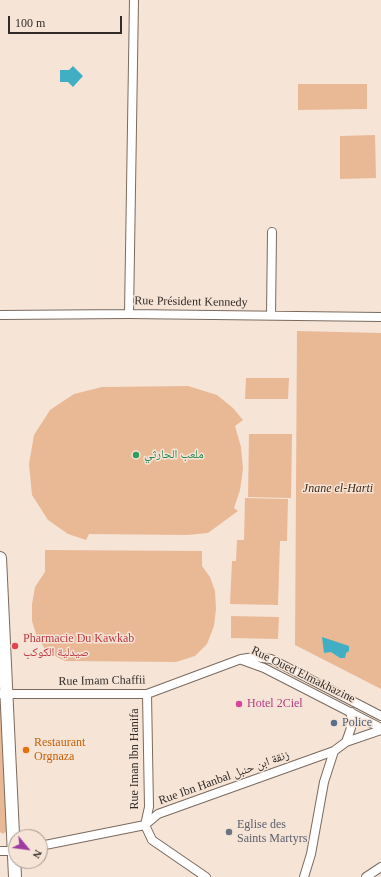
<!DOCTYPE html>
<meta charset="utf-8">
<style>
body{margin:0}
#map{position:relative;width:381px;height:877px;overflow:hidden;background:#f6e4d7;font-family:"Times New Roman",serif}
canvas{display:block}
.north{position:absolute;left:8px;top:829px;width:40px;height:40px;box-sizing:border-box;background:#f6e4d7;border:1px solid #a89a91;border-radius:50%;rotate:119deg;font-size:11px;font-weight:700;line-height:16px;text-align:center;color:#322b27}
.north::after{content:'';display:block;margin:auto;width:14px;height:18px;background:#9e3ca2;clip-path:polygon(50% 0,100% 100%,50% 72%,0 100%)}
.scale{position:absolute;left:8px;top:16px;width:114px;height:18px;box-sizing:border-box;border:2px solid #322b27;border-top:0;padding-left:5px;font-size:12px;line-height:14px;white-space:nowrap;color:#322b27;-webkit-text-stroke:3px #f6e4d7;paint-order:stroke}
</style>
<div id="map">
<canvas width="381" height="877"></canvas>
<div class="north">N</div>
<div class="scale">100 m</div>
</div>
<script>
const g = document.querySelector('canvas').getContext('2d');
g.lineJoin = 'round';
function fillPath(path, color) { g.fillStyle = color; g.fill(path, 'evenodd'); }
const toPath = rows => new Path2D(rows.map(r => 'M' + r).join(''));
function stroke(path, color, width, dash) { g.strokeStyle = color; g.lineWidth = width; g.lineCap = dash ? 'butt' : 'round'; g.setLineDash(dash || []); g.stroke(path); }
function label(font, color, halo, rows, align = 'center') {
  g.font = font + ' "Times New Roman","Noto Naskh Arabic",serif'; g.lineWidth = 3; g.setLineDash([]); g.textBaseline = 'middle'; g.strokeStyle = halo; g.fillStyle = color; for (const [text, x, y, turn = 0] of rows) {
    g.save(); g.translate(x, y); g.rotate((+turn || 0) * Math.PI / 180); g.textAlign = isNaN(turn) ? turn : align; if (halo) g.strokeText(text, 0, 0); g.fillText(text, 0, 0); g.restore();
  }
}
fillPath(toPath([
 [298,84,367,84,367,109,298,110],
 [375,135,376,178,340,179,340,136],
 [297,331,381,333,381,689,295,645],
 [246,378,289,378,288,399,245,399],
 [188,386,217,395,233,408,243,420,235,426,241,447,243,469,240,490,234,508,238,511,208,533,187,535,89,534,86,540,68,534,48,520,32,495,29,464,34,435,50,410,74,394,102,387],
 [249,434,292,434,291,498,248,497],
 [245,498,288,499,287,541,280,541,278,605,230,604,232,561,236,561,237,540,244,540],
 [45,550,202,551,202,566,210,577,215,591,216,609,214,626,207,644,195,656,176,662,65,661,47,652,37,637,32,621,32,604,35,587,45,572],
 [231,616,279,617,278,639,231,638],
 [0,705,3,707,9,829,3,834,0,832]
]), '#e9b996');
fillPath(toPath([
 [73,66,83,76,73,87,68,82,60,82,60,70,69,70],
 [322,637,349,646,349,651,346,653,345,658,340,658,331,652,324,653]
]), '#42aec3');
const street = toPath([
 [129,314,134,0],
 [0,315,129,314,381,317],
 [271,315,272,232],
 [242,660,264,668,381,728],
 [0,694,147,694,241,659,255,657,271,659,381,716],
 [346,742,351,728,351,712],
 [145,825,149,807,147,694],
 [145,825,152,840,206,877],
 [40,846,145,825,158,814,334,751,346,742,381,730],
 [0,851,16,851],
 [304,877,311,854,324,782,334,751],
 [366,877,381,867]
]);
const secondary = toPath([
 [0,558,15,877]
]);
stroke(street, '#7a6b5f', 10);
stroke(secondary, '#7a6b5f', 14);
stroke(street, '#fff', 8);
stroke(secondary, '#fff', 12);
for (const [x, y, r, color] of [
 [136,455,4,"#2e9e5b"],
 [15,646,4,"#e0444e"],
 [239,704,4,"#d1479c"],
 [334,723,4,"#5c6f8a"],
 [26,750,4,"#e8710a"],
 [229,832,4,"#6b7280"]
]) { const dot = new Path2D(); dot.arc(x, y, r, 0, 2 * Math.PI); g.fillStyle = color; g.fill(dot); stroke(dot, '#f6e4d7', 1.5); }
label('12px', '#322b27', '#f6e4d7', [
 ["Rue Président Kennedy",191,302,1],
 ["Rue Oued Elmakhazine",303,675,26],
 ["Rue Imam Chaffii",102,681,-1],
 ["Rue Iman lbn Hanifa",135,759,-90],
 ["Rue Ibn Hanbal زنقة ابن حنبل",224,778,-20]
]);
label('12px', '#27864d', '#f6e4d7', [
 ["ملعب الحارثي",144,455]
], 'left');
label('italic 12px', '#432813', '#f6e4d7', [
 ["Jnane el-Harti",338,489]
]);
label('12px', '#be3a42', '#f6e4d7', [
 ["Pharmacie Du Kawkab",23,639],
 ["صيدلية الكوكب",23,653]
], 'left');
label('12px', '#b23c85', '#f6e4d7', [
 ["Hotel 2Ciel",247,704]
], 'left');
label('12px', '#4e5e75', '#f6e4d7', [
 ["Police",342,723]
], 'left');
label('12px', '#c56008', '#f6e4d7', [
 ["Restaurant",34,743],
 ["Orgnaza",34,757]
], 'left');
label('12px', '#5b616d', '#f6e4d7', [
 ["Eglise des",237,825],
 ["Saints Martyrs",237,839]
], 'left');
</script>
